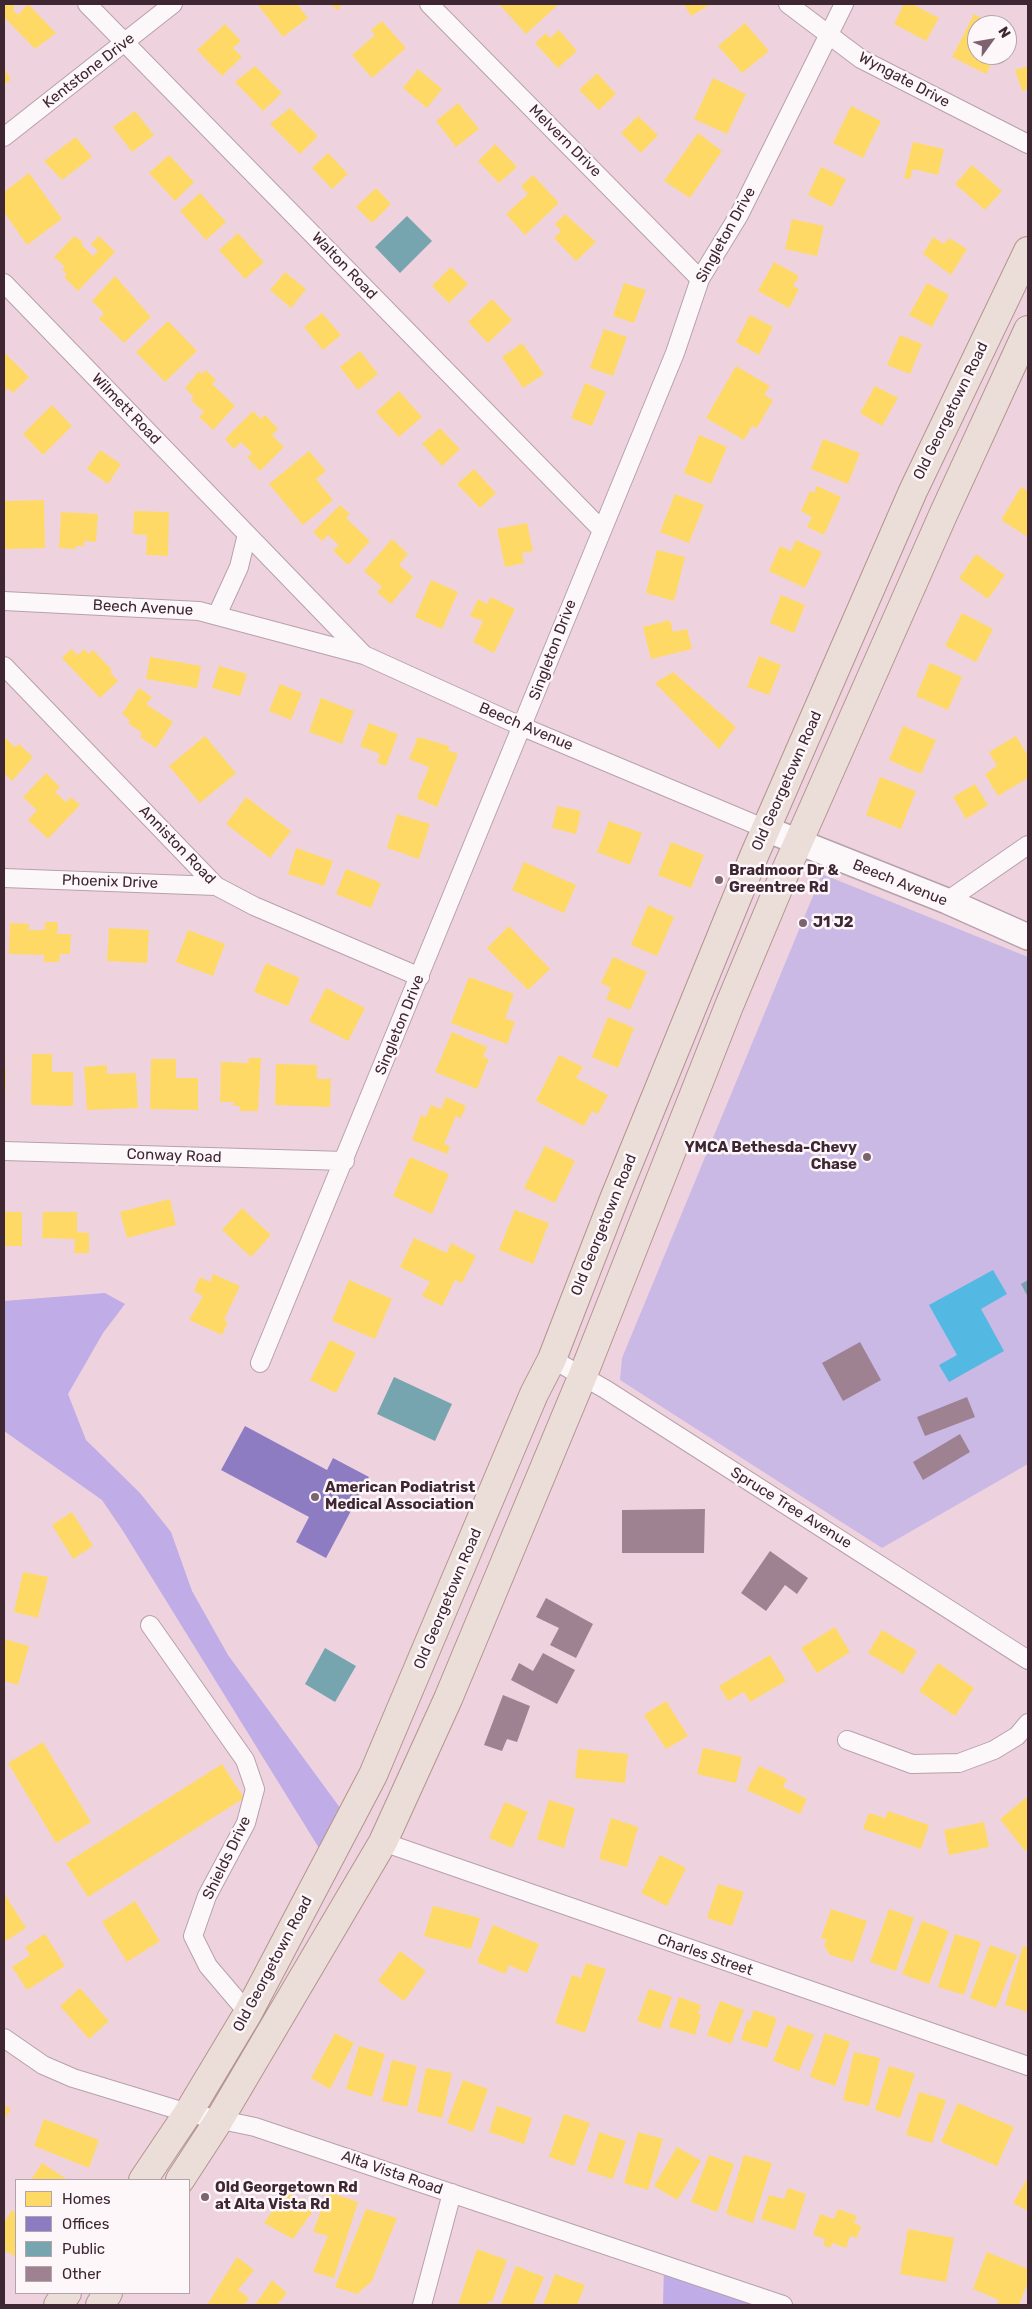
<!DOCTYPE html>
<style>
body{margin:0}
#map{position:relative;width:1032px;height:2309px;overflow:hidden;background:#eed3df;font-family:Rubik,sans-serif}
canvas{display:block}
.frame{position:absolute;inset:0;border:5px solid #3e2732;pointer-events:none}
.legend{position:absolute;left:15px;top:2179px;width:175px;height:115px;box-sizing:border-box;background:#fdf7fa;border:1px solid #b1a4aa;margin:0;padding:6px 9px;list-style:none;font-size:15px;color:#3e2732}
.legend li{display:flex;align-items:center;gap:10px;height:25px}
.legend b{width:25px;border:1px solid #b1a4aa}
.north{position:absolute;left:967px;top:15px;width:50px;height:50px;box-sizing:border-box;background:#fdf7fa;border:1px solid #b1a4aa;border-radius:50%;rotate:58deg;font-size:14px;font-weight:700;line-height:20px;text-align:center;color:#3e2732}
.north::after{content:'';display:block;margin:auto;width:18px;height:22px;background:#7c636f;clip-path:polygon(50% 0,100% 100%,50% 72%,0 100%)}
</style>
<div id="map">
<canvas width="1032" height="2309"></canvas>
<div class="frame"></div>
<ul class="legend">
<li><b style="height:14px;background:#ffd966"></b>Homes</li>
<li><b style="height:14px;background:#8e7cc3"></b>Offices</li>
<li><b style="height:14px;background:#76a5af"></b>Public</li>
<li><b style="height:14px;background:#9f8291"></b>Other</li>
</ul>
<div class="north">N</div>
</div>
<script>
const g = document.querySelector('canvas').getContext('2d');
g.lineJoin = 'round';
function fillPath(path, color) { g.fillStyle = color; g.fill(path, 'evenodd'); }
const toPath = rows => new Path2D(rows.map(r => 'M' + r).join(''));
function stroke(path, color, width, dash) { g.strokeStyle = color; g.lineWidth = width; g.lineCap = dash ? 'butt' : 'round'; g.setLineDash(dash || []); g.stroke(path); }
function label(font, color, halo, rows, align = 'center') {
  g.font = font + ' Rubik,sans-serif'; g.lineWidth = 5; g.setLineDash([]); g.textBaseline = 'middle'; g.strokeStyle = halo; g.fillStyle = color; for (const [text, x, y, turn = 0] of rows) {
    g.save(); g.translate(x, y); g.rotate((+turn || 0) * Math.PI / 180); g.textAlign = isNaN(turn) ? turn : align; if (halo) g.strokeText(text, 0, 0); g.fillText(text, 0, 0); g.restore();
  }
}
fillPath(toPath([
 [822,874,1028,957,1028,1464,882,1548,620,1380,622,1358]
]), '#cab9e4');
fillPath(toPath([
 [105,1293,125,1304,103,1333,68,1394,86,1440,140,1493,171,1532,192,1591,228,1655,349,1820,327,1861,123,1531,102,1500,4,1431,4,1301],
 [664,2265,770,2305,663,2305]
]), '#c0ace6');
fillPath(toPath([
 [993,1270,1007,1294,981,1309,1004,1351,949,1382,939,1365,957,1355,929,1305]
]), '#53b9e2');
fillPath(toPath([
 [4,4,12,4,15,7,13,10,18,15,28,4,56,33,35,49,4,17],
 [257,4,297,4,308,18,283,37],
 [330,4,343,4,337,10],
 [499,4,559,4,526,34],
 [684,4,711,4,691,16],
 [904,4,912,4,939,18,926,41,894,24],
 [974,14,995,25,977,25,977,55,996,55,986,74,952,57],
 [382,21,406,48,372,78,352,55,375,35,371,30],
 [745,23,769,51,742,73,718,46],
 [225,24,241,41,233,48,242,57,222,76,197,50],
 [559,30,577,51,558,68,535,43,546,33,550,38],
 [255,66,282,93,263,111,235,82],
 [1028,66,1028,89,1022,91,1015,70],
 [4,68,11,80,4,84],
 [418,69,442,89,427,108,403,88],
 [597,73,616,94,599,110,579,90],
 [713,78,746,94,727,134,694,119],
 [458,103,479,129,456,147,436,121],
 [851,106,881,121,863,158,833,143],
 [290,108,318,136,300,154,270,124],
 [135,111,154,135,132,152,113,127],
 [638,116,658,135,641,153,621,133],
 [698,133,722,151,690,198,664,181],
 [76,137,92,157,62,180,44,161],
 [913,142,944,149,938,175,913,169,910,179,904,178],
 [495,144,517,167,499,183,478,161],
 [328,153,348,174,332,189,312,168],
 [169,155,194,182,175,201,149,173],
 [972,165,1002,191,985,210,955,184],
 [821,167,846,179,832,207,808,195],
 [29,173,62,219,27,245,4,212,4,192],
 [533,175,559,203,525,235,506,214,528,194,521,186],
 [376,188,391,204,372,223,356,207],
 [200,193,226,222,206,240,180,211],
 [565,214,596,242,576,261,554,238,561,231,555,224],
 [792,219,824,226,817,256,785,249],
 [238,233,264,262,245,279,219,250],
 [74,236,83,242,81,244,93,256,98,251,91,244,99,236,115,252,78,291,64,277,67,274,62,270,65,267,54,257],
 [933,237,944,244,949,238,967,249,951,275,923,254],
 [774,262,799,276,793,286,799,289,789,308,758,291],
 [451,267,468,284,449,303,432,286],
 [285,272,306,289,291,308,270,290],
 [115,276,151,317,124,343,99,319,104,313,92,301],
 [624,283,646,290,634,323,613,316],
 [927,283,949,295,932,327,909,315],
 [492,299,512,320,488,343,468,322],
 [322,313,341,335,323,350,304,327],
 [750,315,773,327,759,355,736,342],
 [168,321,197,351,165,382,136,352],
 [604,329,627,337,613,376,590,368],
 [900,335,922,344,910,374,887,365],
 [522,343,544,374,523,388,502,357],
 [360,351,378,374,358,390,340,367],
 [4,352,29,377,13,393,8,388,4,393],
 [736,366,770,386,764,395,773,400,757,428,752,426,744,440,706,418],
 [206,370,216,380,212,384,235,406,213,430,199,417,204,412,191,400,194,397,185,388,199,371,202,374],
 [585,383,606,392,592,426,571,418],
 [875,386,898,398,882,426,860,413],
 [399,391,422,417,399,437,376,412],
 [52,405,72,426,43,455,23,434],
 [253,411,261,419,265,415,278,429,272,435,284,447,260,471,247,457,252,453,241,442,234,449,225,439],
 [440,428,460,449,442,466,422,444],
 [699,435,727,447,711,484,684,473],
 [823,439,860,453,848,484,811,469],
 [100,450,121,464,108,484,87,469],
 [309,451,326,471,316,479,333,500,303,525,269,484],
 [474,469,496,493,480,508,457,484],
 [817,486,841,497,824,535,807,527,812,517,801,511,810,491,814,493],
 [1021,487,1028,491,1028,537,1001,520],
 [675,494,704,505,689,543,660,532],
 [44,500,45,548,5,549,4,501],
 [340,505,350,514,346,518,370,541,348,565,333,551,339,545,328,535,322,541,313,532],
 [134,511,169,512,168,556,146,555,147,535,133,534],
 [61,512,98,514,96,542,84,541,84,546,76,546,76,549,59,548],
 [527,523,533,551,522,553,524,563,505,567,497,529],
 [392,539,408,554,399,565,413,577,391,604,377,592,382,587,364,571],
 [796,540,822,552,805,588,769,571,780,546,791,551],
 [657,550,685,557,674,601,646,593],
 [976,554,1005,575,988,599,959,578],
 [431,580,458,592,442,629,415,617],
 [781,595,805,605,794,633,770,623],
 [491,597,515,609,494,653,473,642,483,621,470,616,478,599,487,604],
 [962,613,993,629,976,662,945,646],
 [670,620,673,632,687,629,692,649,651,659,643,627],
 [71,649,78,655,84,649,89,654,93,650,112,670,110,672,118,681,100,698,62,658],
 [759,656,781,665,769,695,747,687],
 [150,657,201,666,197,688,146,679],
 [930,663,962,677,948,710,916,696],
 [219,666,247,674,240,696,212,688],
 [673,672,736,727,719,749,655,683],
 [280,684,302,693,291,720,269,711],
 [139,688,152,697,146,704,173,722,156,748,140,737,142,733,128,723,130,720,122,714],
 [321,698,354,711,342,744,309,732],
 [369,723,398,734,386,766,377,762,380,754,360,746],
 [903,726,936,740,921,774,889,760],
 [205,736,236,773,200,803,169,766],
 [1016,736,1028,756,1028,778,998,796,985,774,997,766,989,752],
 [4,737,15,747,19,744,33,757,12,781,4,773],
 [418,737,449,746,448,750,458,754,437,807,417,798,429,767,409,759],
 [46,773,60,787,55,792,66,802,71,797,80,805,48,839,28,820,37,810,23,797],
 [880,777,916,791,901,829,866,815],
 [975,784,988,805,966,819,953,797],
 [246,797,291,831,270,858,226,824],
 [557,806,581,811,576,834,552,828],
 [397,814,430,824,419,859,387,848],
 [609,821,642,833,630,865,597,852],
 [671,842,704,855,691,888,658,875],
 [296,848,333,861,324,886,288,874],
 [524,862,576,885,564,913,512,890],
 [346,869,381,883,371,908,336,894],
 [648,905,674,917,657,956,631,945],
 [45,922,58,922,57,934,71,934,70,954,60,954,59,962,44,962,44,955,9,954,10,923,29,924,29,930,45,930],
 [509,926,550,969,528,990,487,948],
 [109,928,149,930,147,963,107,961],
 [188,930,225,944,213,976,176,962],
 [613,957,647,972,630,1010,606,999,611,988,601,983],
 [266,963,300,978,288,1006,254,992],
 [469,977,514,994,505,1018,515,1022,507,1044,451,1023],
 [326,988,365,1008,348,1041,309,1021],
 [608,1017,634,1028,618,1068,592,1057],
 [452,1032,487,1047,483,1057,489,1059,477,1089,435,1072],
 [32,1054,52,1054,52,1072,73,1072,73,1106,31,1105],
 [559,1055,583,1067,576,1078,608,1095,598,1114,592,1111,584,1126,536,1101],
 [249,1058,261,1058,258,1111,240,1111,240,1106,233,1106,234,1102,220,1102,221,1062,248,1063],
 [151,1059,176,1059,176,1078,198,1078,198,1110,150,1109],
 [276,1064,317,1065,317,1079,331,1079,330,1107,275,1105],
 [107,1065,107,1074,136,1073,138,1108,87,1110,84,1067],
 [4,1069,6,1069,5,1101,4,1101],
 [446,1097,466,1106,461,1118,456,1116,444,1144,450,1146,447,1154,412,1140,421,1115,426,1117,431,1105,441,1109],
 [545,1146,575,1161,555,1203,524,1188],
 [410,1157,449,1174,432,1214,393,1196],
 [170,1199,176,1225,127,1238,120,1212],
 [242,1208,271,1235,251,1257,222,1230],
 [515,1210,549,1223,533,1264,499,1250],
 [4,1212,22,1212,22,1246,4,1246],
 [43,1212,77,1212,77,1232,89,1233,89,1253,74,1253,75,1239,42,1238],
 [414,1238,447,1253,451,1243,476,1256,462,1283,455,1280,442,1306,422,1296,430,1282,400,1267],
 [213,1274,240,1286,224,1320,228,1322,222,1335,189,1320,203,1296,194,1291,200,1277,210,1282],
 [349,1280,392,1299,375,1339,332,1321],
 [330,1340,356,1353,336,1393,310,1380],
 [72,1512,93,1546,73,1559,52,1525],
 [23,1572,48,1577,38,1618,14,1612],
 [835,1627,850,1652,817,1673,801,1648],
 [882,1630,917,1651,903,1674,868,1653],
 [4,1639,29,1646,18,1685,4,1681],
 [770,1655,786,1681,750,1702,744,1692,728,1701,719,1686],
 [938,1663,974,1688,955,1716,919,1691],
 [666,1701,688,1736,666,1749,644,1715],
 [43,1742,91,1822,56,1843,8,1763],
 [703,1748,742,1757,736,1783,697,1774],
 [578,1749,628,1754,625,1783,575,1778],
 [222,1764,244,1798,88,1897,66,1863],
 [759,1766,787,1779,783,1787,807,1799,800,1814,747,1790],
 [1028,1796,1028,1848,1025,1851,1000,1819],
 [549,1800,575,1808,564,1848,537,1839],
 [505,1802,528,1812,512,1848,489,1838],
 [888,1811,929,1825,921,1849,863,1829,869,1813,885,1818],
 [611,1818,638,1827,627,1867,599,1859],
 [984,1822,989,1847,949,1855,944,1830],
 [660,1855,686,1868,667,1906,641,1893],
 [718,1884,744,1892,732,1926,707,1918],
 [4,1893,26,1928,4,1942],
 [135,1901,160,1941,127,1962,102,1922],
 [433,1906,480,1918,471,1949,424,1936],
 [831,1909,867,1921,853,1962,830,1955,824,1945,827,1940,821,1938],
 [889,1909,914,1918,896,1971,870,1962],
 [922,1921,949,1931,929,1984,902,1974],
 [493,1925,539,1944,527,1973,509,1965,505,1974,477,1962],
 [45,1934,65,1966,27,1990,12,1967,30,1955,25,1947],
 [955,1934,981,1942,964,1995,938,1987],
 [990,1945,1017,1955,996,2008,970,1998],
 [1023,1946,1028,1947,1028,2012,1005,2005],
 [400,1951,426,1971,404,2001,378,1981],
 [586,1963,606,1969,585,2033,555,2023,572,1975,581,1978],
 [80,1988,109,2021,89,2039,60,2006],
 [649,1989,672,1997,660,2029,637,2021],
 [679,1997,701,2005,698,2014,701,2015,695,2035,669,2027],
 [720,2001,744,2010,731,2044,707,2035],
 [754,2010,777,2018,767,2048,741,2040,747,2020,750,2021],
 [787,2025,814,2035,799,2071,773,2061],
 [335,2033,354,2043,330,2089,311,2078],
 [825,2033,850,2042,835,2086,810,2077],
 [359,2046,385,2054,372,2097,346,2089],
 [854,2052,880,2058,869,2106,843,2100],
 [392,2060,417,2066,407,2107,382,2101],
 [889,2066,915,2074,900,2118,875,2110],
 [426,2068,452,2073,442,2118,417,2112],
 [463,2080,488,2089,473,2132,447,2123],
 [919,2092,946,2100,932,2143,906,2135],
 [958,2103,1014,2127,997,2166,941,2142],
 [4,2104,11,2110,4,2118],
 [497,2106,532,2118,524,2144,489,2132],
 [564,2114,590,2123,574,2166,549,2157],
 [44,2119,99,2140,89,2168,34,2146],
 [599,2132,626,2141,613,2179,587,2171],
 [638,2132,663,2139,648,2190,624,2183],
 [677,2147,701,2161,677,2200,654,2186],
 [709,2155,734,2164,717,2212,691,2202],
 [744,2155,772,2163,753,2223,726,2214],
 [42,2163,68,2180,31,2180],
 [1028,2177,1028,2211,1013,2203],
 [788,2188,806,2194,795,2230,761,2219,769,2195,784,2199],
 [286,2191,315,2208,293,2239,264,2223],
 [328,2192,358,2202,334,2278,313,2272,328,2236,313,2232],
 [366,2209,397,2218,372,2281,357,2294,335,2287],
 [838,2209,857,2216,854,2223,861,2226,857,2238,850,2236,846,2248,832,2243,830,2248,823,2245,825,2239,813,2235,820,2214,834,2219],
 [12,2210,16,2213,16,2257,4,2250,4,2223],
 [908,2229,954,2238,946,2282,900,2274],
 [477,2249,507,2260,492,2302,488,2301,487,2305,458,2305],
 [987,2252,1028,2269,1028,2282,1019,2305,997,2305,999,2300,973,2289],
 [237,2257,254,2270,238,2290,249,2298,244,2305,207,2305],
 [516,2266,544,2277,533,2305,501,2305],
 [555,2274,585,2285,577,2305,543,2305],
 [272,2280,287,2293,277,2305,255,2305]
]), '#ffd966');
fillPath(toPath([
 [245,1426,327,1470,333,1458,369,1477,326,1558,296,1542,309,1517,221,1470]
]), '#8e7cc3');
fillPath(toPath([
 [407,216,432,241,400,273,375,247],
 [1028,1280,1028,1297,1021,1284],
 [394,1377,452,1404,435,1441,377,1414],
 [325,1648,356,1666,335,1702,305,1684]
]), '#76a5af');
fillPath(toPath([
 [860,1342,881,1380,843,1401,822,1363],
 [967,1397,975,1417,925,1436,917,1417],
 [960,1434,970,1452,923,1480,913,1462],
 [705,1509,704,1553,622,1553,622,1510],
 [770,1551,808,1578,797,1594,785,1585,766,1611,741,1593],
 [546,1598,593,1624,576,1658,550,1645,559,1628,536,1617],
 [543,1653,575,1670,557,1704,511,1680,519,1663,533,1671],
 [503,1695,530,1706,517,1742,507,1739,502,1751,484,1745]
]), '#9f8291');
const street = toPath([
 [87,4,601,529],
 [429,4,700,279],
 [788,4,861,59,1028,144],
 [4,137,173,4],
 [4,283,364,655],
 [4,601,199,611,364,655,523,727,766,829],
 [217,615,239,567,247,534],
 [4,666,216,886,254,906,420,977],
 [4,878,216,886],
 [947,901,1028,845],
 [4,1151,345,1161],
 [552,1359,605,1389,1028,1660],
 [260,1363,675,353,700,279,739,215,844,4],
 [150,1625,245,1760,255,1789,246,1823,207,1896,193,1936,208,1966,248,2013],
 [847,1740,912,1764,959,1763,994,1750,1017,1736,1028,1723],
 [383,1842,1028,2066],
 [4,2038,43,2065,73,2078,188,2113,255,2127,783,2305],
 [422,2305,452,2193]
]);
const secondary = toPath([
 [766,829,947,901,1028,937]
]);
const primary = toPath([
 [143,2180,188,2113,248,2013,373,1775,534,1394,552,1359,614,1199,754,856,913,491,1028,251],
 [180,2180,219,2120,383,1842,448,1699,583,1375,729,1006,786,870,943,515,1028,330],
 [58,2305,67,2293],
 [100,2305,108,2293]
]);
stroke(street, '#b7a0ab', 20);
stroke(secondary, '#b7a0ab', 28);
stroke(primary, '#b2948e', 30);
stroke(street, '#fcf8fa', 18);
stroke(secondary, '#fcf8fa', 25);
stroke(primary, '#ebddd8', 28);
for (const [x, y, r, color] of [
 [719,880,5,"#7c636f"],
 [803,923,5,"#7c636f"],
 [867,1157,5,"#7c636f"],
 [315,1497,5,"#7c636f"],
 [205,2197,5,"#7c636f"]
]) { const dot = new Path2D(); dot.arc(x, y, r, 0, 2 * Math.PI); g.fillStyle = color; g.fill(dot); stroke(dot, '#fdf7fa', 2); }
label('15px', '#3e2732', '#fdf7fa', [
 ["Kentstone Drive",89,71,-38],
 ["Wyngate Drive",904,80,28],
 ["Melvern Drive",565,141,45],
 ["Singleton Drive",726,235,-61],
 ["Walton Road",344,266,46],
 ["Wilmett Road",126,409,46],
 ["Old Georgetown Road",951,411,-64],
 ["Beech Avenue",143,608,3],
 ["Singleton Drive",553,650,-69],
 ["Beech Avenue",526,727,23],
 ["Old Georgetown Road",787,781,-66],
 ["Anniston Road",177,845,46],
 ["Phoenix Drive",110,882,2],
 ["Beech Avenue",900,883,22],
 ["Singleton Drive",400,1025,-68],
 ["Conway Road",174,1156,2],
 ["Old Georgetown Road",604,1225,-68],
 ["Spruce Tree Avenue",791,1508,32],
 ["Old Georgetown Road",448,1599,-67],
 ["Shields Drive",227,1858,-64],
 ["Charles Street",705,1955,19],
 ["Old Georgetown Road",273,1964,-62],
 ["Alta Vista Road",392,2173,19]
]);
label('bold 15px', '#3e2732', '#fdf7fa', [
 ["Bradmoor Dr &",729,871],
 ["Greentree Rd",729,888],
 ["J1 J2",813,923],
 ["YMCA Bethesda-Chevy",857,1148,"right"],
 ["Chase",857,1165,"right"],
 ["American Podiatrist",325,1488],
 ["Medical Association",325,1505],
 ["Old Georgetown Rd",215,2188],
 ["at Alta Vista Rd",215,2205]
], 'left');
</script>
